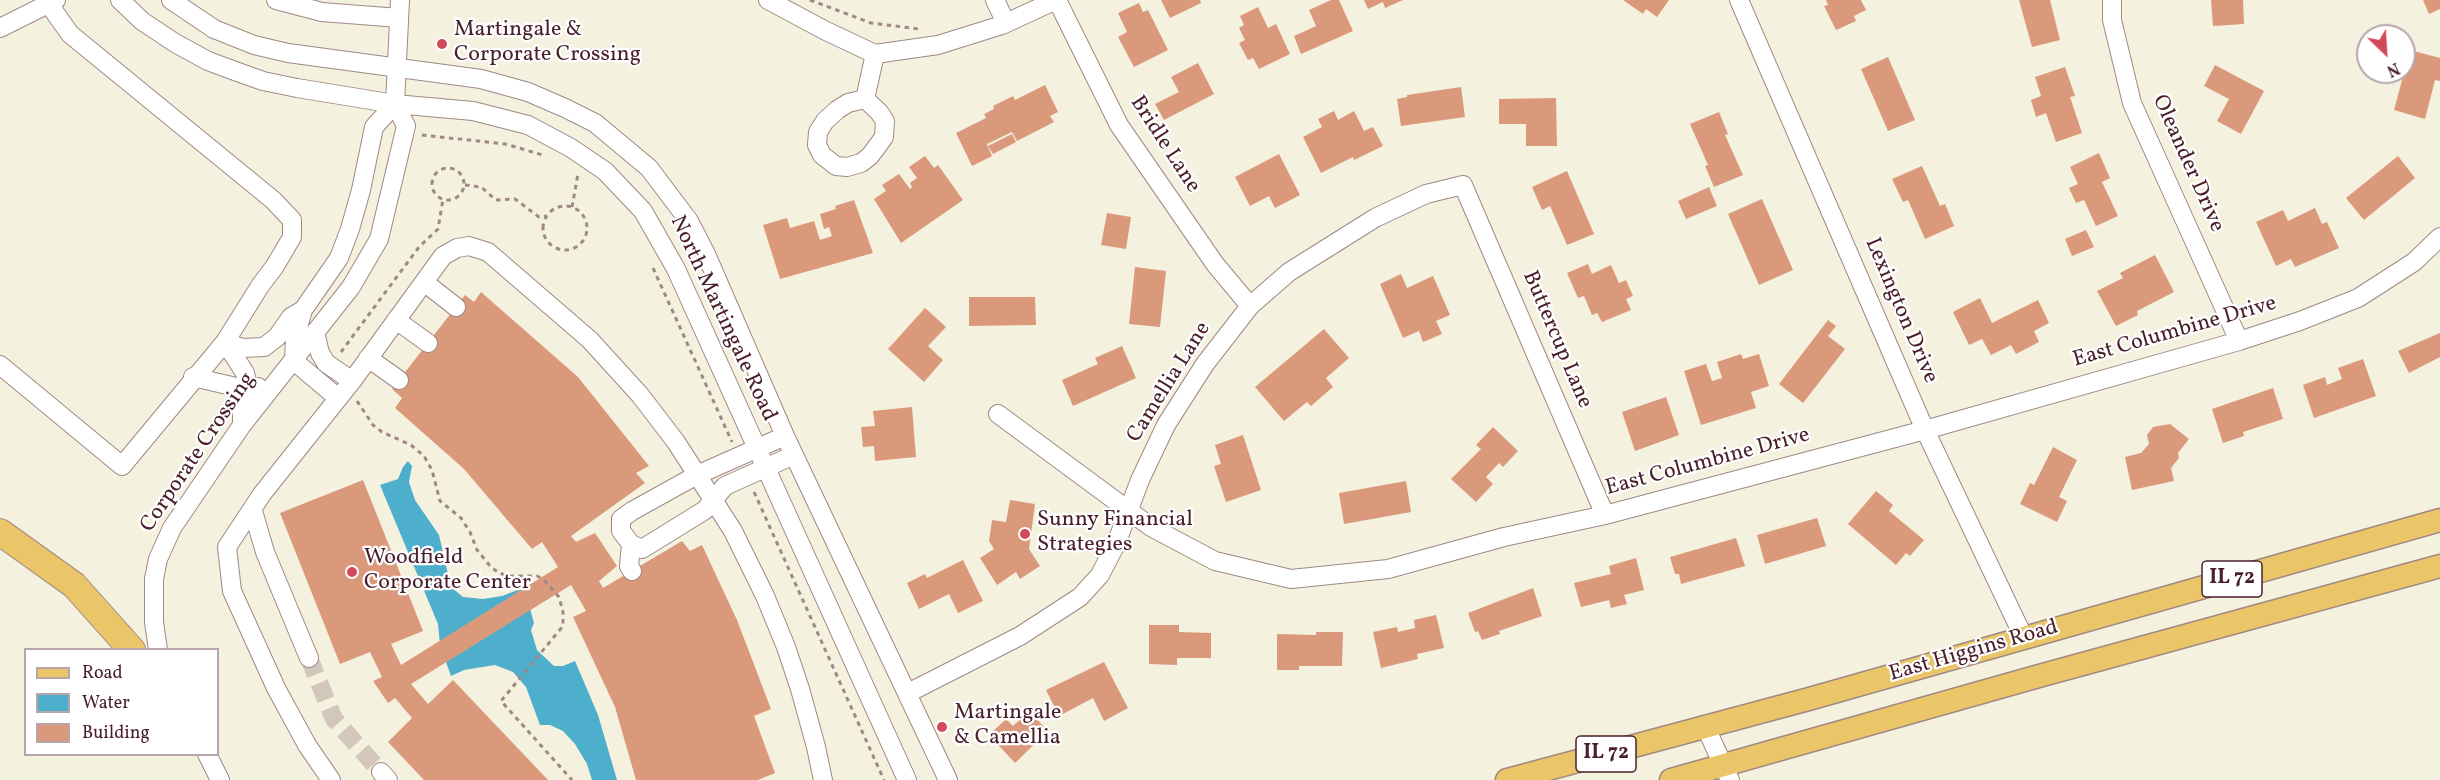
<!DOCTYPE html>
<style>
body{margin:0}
#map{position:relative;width:2440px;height:780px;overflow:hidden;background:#f5f1df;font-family:Vollkorn,serif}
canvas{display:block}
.legend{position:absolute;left:24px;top:648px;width:195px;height:108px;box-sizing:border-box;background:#fff;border:2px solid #b7a5aa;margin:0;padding:8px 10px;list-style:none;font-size:18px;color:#4a1f2b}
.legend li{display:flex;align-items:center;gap:12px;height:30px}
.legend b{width:30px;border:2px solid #b7a5aa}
.north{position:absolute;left:2356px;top:24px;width:60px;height:60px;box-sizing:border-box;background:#fff;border:2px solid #b7a5aa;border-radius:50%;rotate:155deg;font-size:16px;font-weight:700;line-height:24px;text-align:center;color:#4a1f2b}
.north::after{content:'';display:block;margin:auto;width:21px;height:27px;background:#d1495b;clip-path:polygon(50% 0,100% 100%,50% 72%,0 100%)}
</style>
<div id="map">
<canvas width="2440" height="780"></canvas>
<ul class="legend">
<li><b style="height:8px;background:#ebc669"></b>Road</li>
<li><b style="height:16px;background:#4dafcc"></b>Water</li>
<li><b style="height:16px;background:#db997c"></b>Building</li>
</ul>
<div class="north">N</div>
</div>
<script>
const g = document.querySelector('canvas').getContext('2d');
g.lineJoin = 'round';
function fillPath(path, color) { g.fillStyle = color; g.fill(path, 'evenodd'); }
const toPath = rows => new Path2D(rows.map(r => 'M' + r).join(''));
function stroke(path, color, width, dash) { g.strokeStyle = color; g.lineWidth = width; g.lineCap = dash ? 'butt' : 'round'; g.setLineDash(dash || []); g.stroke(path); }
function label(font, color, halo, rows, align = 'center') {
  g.font = font + ' Vollkorn,serif'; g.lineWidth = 4.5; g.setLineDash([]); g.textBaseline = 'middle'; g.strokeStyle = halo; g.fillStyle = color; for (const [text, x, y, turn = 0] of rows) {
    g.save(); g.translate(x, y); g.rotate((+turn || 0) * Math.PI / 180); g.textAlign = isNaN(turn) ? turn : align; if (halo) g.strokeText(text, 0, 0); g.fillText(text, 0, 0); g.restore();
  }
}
fillPath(toPath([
 [408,461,412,466,409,482,415,500,439,535,451,587,463,597,483,599,502,596,520,589,529,605,534,623,531,630,537,650,554,666,563,666,575,661,598,715,617,780,592,780,587,764,575,744,563,731,550,725,540,725,526,687,513,672,495,665,464,670,451,676,440,645,438,624,380,485,398,479,403,467]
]), '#4dafcc');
fillPath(toPath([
 [1161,0,1200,0,1201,3,1170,18],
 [1331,0,1339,0,1353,31,1301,54,1294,36,1316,26,1309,10],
 [1364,0,1403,0,1385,8,1383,2,1368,9],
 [1623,0,1669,0,1657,17,1646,9,1643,14],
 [1826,0,1861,0,1866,10,1854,16,1856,21,1836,30,1824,6,1828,5],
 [2019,0,2050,0,2060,40,2032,47],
 [2211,0,2243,0,2244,24,2213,26],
 [2423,0,2440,0,2440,9,2429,14],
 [1139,3,1143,12,1148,10,1168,50,1134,67,1118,37,1127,32,1118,13],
 [1258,7,1268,28,1276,24,1290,54,1259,69,1253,58,1248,60,1239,43,1245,40,1239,28,1244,25,1240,16],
 [2410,50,2440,58,2440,81,2435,80,2425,119,2394,110],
 [1888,57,1915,120,1888,131,1861,69],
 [1198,63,1214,94,1164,120,1155,104,1179,92,1171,77],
 [2215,65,2264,91,2241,134,2217,121,2229,99,2204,86],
 [2065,67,2075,96,2070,97,2082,133,2056,142,2046,113,2036,117,2031,100,2041,96,2035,77],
 [1045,85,1058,112,1050,116,1054,122,1017,141,1012,132,987,144,986,142,992,156,972,166,956,133,986,118,984,114,994,109,993,106,1013,96,1015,100],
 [1461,87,1465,117,1401,126,1397,99,1407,97,1407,95],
 [1556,98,1557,146,1526,146,1526,124,1499,124,1499,99],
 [1334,111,1338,120,1354,111,1364,131,1373,127,1383,146,1354,160,1353,157,1321,173,1303,137,1322,127,1318,119],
 [1719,112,1728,134,1725,135,1743,175,1714,187,1705,166,1708,165,1690,124],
 [1012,134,1016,142,993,154,988,146],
 [2099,153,2110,178,2102,182,2118,216,2096,226,2084,200,2076,203,2069,188,2078,184,2070,167],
 [1279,154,1300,195,1275,208,1269,196,1250,206,1235,177],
 [925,156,934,168,938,165,963,200,901,243,874,199,886,191,882,185,899,174,910,189,912,187,910,183,917,178,909,167],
 [2398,156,2415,178,2364,220,2346,198],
 [1922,166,1940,206,1945,204,1954,226,1925,239,1908,200,1903,202,1892,179],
 [1567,171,1594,234,1567,245,1550,206,1542,210,1532,187],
 [1709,187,1717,206,1686,219,1678,201],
 [1762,199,1793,270,1759,285,1728,214],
 [854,200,873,253,780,279,763,225,787,218,790,228,814,221,820,240,832,236,829,227,824,229,820,214,836,209,835,206],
 [2315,208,2322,224,2327,222,2339,248,2295,267,2291,259,2276,266,2256,222,2283,210,2288,221],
 [1107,213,1131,217,1126,249,1101,245],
 [2086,230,2094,247,2072,256,2065,239],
 [2155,255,2174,292,2137,311,2138,315,2116,326,2097,291,2123,278,2120,273],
 [1588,264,1592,274,1611,265,1619,283,1626,280,1633,296,1626,299,1631,310,1602,322,1597,313,1592,315,1584,296,1578,298,1567,273],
 [1135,267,1166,271,1160,327,1129,324],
 [1401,274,1407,288,1433,276,1450,315,1436,321,1442,334,1423,342,1419,331,1403,338,1380,284],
 [481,292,578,377,649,466,636,473,645,483,571,536,576,542,595,533,617,566,599,581,603,588,682,541,690,551,702,545,737,620,771,709,754,716,775,773,758,780,636,780,615,707,573,617,586,611,571,585,411,684,428,704,453,680,548,780,424,780,388,742,412,718,395,698,388,703,373,681,382,677,370,652,340,664,280,513,363,480,423,631,391,644,401,665,558,567,542,542,532,549,464,469,395,408,402,398,392,389,465,295,474,302],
 [969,297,1035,297,1036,325,969,326],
 [1980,298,1992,323,2038,300,2049,323,2034,331,2039,342,2016,354,2011,345,1991,355,1982,339,1969,345,1953,312],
 [925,308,946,327,928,346,943,360,924,382,888,349],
 [1828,320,1836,326,1828,336,1845,349,1803,403,1779,384],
 [1324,329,1349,358,1326,378,1333,387,1311,406,1307,402,1284,421,1255,387],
 [2440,333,2440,357,2409,373,2398,351],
 [1122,346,1136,378,1073,406,1062,380,1098,364,1095,358],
 [1741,354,1743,359,1759,354,1769,386,1751,392,1756,408,1701,425,1684,371,1706,364,1712,381,1722,378,1717,362],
 [2363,359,2376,396,2314,418,2303,385,2325,377,2327,385,2342,379,2338,368],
 [2273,388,2283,419,2243,432,2244,436,2223,443,2212,409],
 [1666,397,1679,435,1635,451,1622,412],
 [912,407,916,457,875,461,874,446,863,447,861,427,875,426,873,411],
 [2170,424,2189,439,2178,453,2179,458,2171,468,2174,481,2132,490,2125,457,2141,453,2149,444,2147,435,2153,427],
 [1493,427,1518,451,1503,467,1499,463,1486,477,1493,484,1476,502,1451,479,1481,449,1476,445],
 [1243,435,1261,490,1226,502,1214,466,1221,464,1215,445],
 [2053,447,2077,460,2059,497,2067,501,2057,522,2020,504,2030,483,2034,485],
 [1406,481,1411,512,1344,524,1339,493],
 [1876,491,1893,505,1889,511,1924,540,1910,556,1906,553,1896,565,1848,524],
 [1010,500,1035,504,1029,549,1040,566,1020,579,1016,572,997,585,980,558,994,549,989,541,992,520,1006,522],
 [1817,518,1826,546,1765,564,1757,535],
 [1736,538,1745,566,1681,584,1679,574,1675,574,1670,557],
 [1636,558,1644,590,1624,595,1627,604,1611,608,1609,600,1581,607,1574,583,1611,574,1609,566],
 [963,560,983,601,958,613,949,594,919,609,907,583,925,574,927,578],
 [1533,588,1542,616,1499,631,1500,634,1482,640,1478,631,1475,632,1468,613],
 [1436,615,1444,648,1417,654,1418,659,1381,668,1373,632,1397,627,1398,632,1415,628,1414,620],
 [1149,625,1179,625,1179,632,1211,633,1211,658,1177,658,1177,665,1149,664],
 [1316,632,1343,632,1342,666,1299,666,1299,670,1277,670,1277,634,1316,635],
 [1104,662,1128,708,1104,721,1093,698,1059,716,1046,690],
 [1029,711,1048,731,1015,763,989,735,1006,719,1013,726]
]), '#db997c');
stroke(toPath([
 [309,658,334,719,381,772]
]), '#d3c7bb', 18, [18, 9]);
const minor = toPath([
 [120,0,142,21,175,43,208,61,235,71,263,81,297,88,395,104,473,111,528,125,571,148,605,171,643,211,676,269,907,780],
 [171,0,214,29,254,45,288,53,481,79,528,92,565,108,595,123,649,168,689,221,706,254,785,436,948,780],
 [276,0,322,12,399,18],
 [768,0,826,31,875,54,938,45,1002,25,1056,0],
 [995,0,1006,23],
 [1057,0,1119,125,1215,264,1250,306],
 [1739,0,1925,430,2024,638],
 [2112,0,2112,20,2132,103,2239,341],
 [0,28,56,0],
 [865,99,879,112,885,121,884,137,870,156,861,163,847,167,836,166,822,155,817,145,818,132,825,121,837,110,848,103,865,99],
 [865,99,875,54],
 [395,104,400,0],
 [424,282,456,307],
 [396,320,428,343],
 [315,332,320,353,326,363,352,381],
 [225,342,242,348,264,347,277,337,291,317,303,310],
 [225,342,245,373,249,390,242,406,242,425],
 [368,358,399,380],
 [294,361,295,338,303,310,339,258,350,229,361,190,374,127,395,104],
 [294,361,338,398],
 [0,365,122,466,225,342,260,286,275,266,292,237,292,220,273,200,70,34,46,0],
 [193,377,249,390,258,387],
 [998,414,1151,527,1215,561,1291,579,1388,569,1504,537,1605,515,1925,430,2239,341,2300,321,2358,298,2414,262,2440,237],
 [785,436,697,475,632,511,621,519,621,531,631,544,642,549,705,510,725,486,794,455],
 [253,511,265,552,309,658],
 [631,544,629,566,632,571],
 [158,650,154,622,154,579,158,559,172,528,242,425,351,287,379,239,406,126,395,104],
 [908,693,1020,636,1080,597,1100,575,1116,544,1140,480,1166,425,1205,364,1250,306,1289,272,1375,218,1426,194,1463,185,1605,515],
 [1706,728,1730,780],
 [207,754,220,780],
 [381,772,388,780],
 [331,780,307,745,276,688,232,591,227,547,262,494,352,381,443,256,457,248,469,246,488,252,590,340,640,395,676,442,733,531,765,596,786,647,800,689,816,747,823,780]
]);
const major = toPath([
 [1507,780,1809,699,2440,520],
 [1671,780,2039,676,2440,566]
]);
const highway = toPath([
 [0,532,74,585,132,650]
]);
stroke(minor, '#a08885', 20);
stroke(major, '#a08885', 25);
stroke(highway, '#a08885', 28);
stroke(toPath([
 [810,0,871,23,919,29],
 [422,135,505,144,543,155],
 '432 184a16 16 0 1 1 32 0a16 16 0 1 1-32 0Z',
 [465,185,481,187,496,200,515,199,539,217,547,216],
 '543 228a22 22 0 1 1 44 0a22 22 0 1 1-44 0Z',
 [572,207,578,174],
 [653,268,732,442],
 [341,352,419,247,438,229,443,199],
 [357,401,373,425,382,432,411,445,424,456,432,470,440,501,461,518,470,532,477,550,491,567,499,573,509,576,537,576,543,579,559,597,563,612,563,626,501,701,572,780],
 [754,492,884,780]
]), '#a08885', 3, [4.5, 4.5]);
stroke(minor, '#fff', 18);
stroke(major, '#ebc669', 22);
stroke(highway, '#ebc669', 26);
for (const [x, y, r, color] of [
 [442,44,6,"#d1495b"],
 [1025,534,6,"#d1495b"],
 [352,572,6,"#d1495b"],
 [942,727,6,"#d1495b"]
]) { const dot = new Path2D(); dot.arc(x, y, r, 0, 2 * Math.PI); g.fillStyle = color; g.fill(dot); stroke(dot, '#fff', 2); }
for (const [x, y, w] of [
 [2232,579,60],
 [1606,754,60]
]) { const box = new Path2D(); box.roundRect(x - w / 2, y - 18, w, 36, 4.5); g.fillStyle = '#fff'; g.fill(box); stroke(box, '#4a1f2b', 1.5); }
label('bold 21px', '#4a1f2b', null, [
 ["IL 72",2232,579],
 ["IL 72",1606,754]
]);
label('22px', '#4a1f2b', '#fff', [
 ["Martingale &",454,31],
 ["Corporate Crossing",454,56],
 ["Sunny Financial",1037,521],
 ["Strategies",1037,546],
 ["Woodfield",364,559],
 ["Corporate Center",364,584],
 ["Martingale",954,714],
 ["& Camellia",954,739]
], 'left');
label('22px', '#4a1f2b', '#fff', [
 ["Bridle Lane",1164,145,57],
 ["Oleander Drive",2187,164,66],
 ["Lexington Drive",1900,311,67],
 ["North Martingale Road",722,319,65],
 ["East Columbine Drive",2175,333,-16],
 ["Buttercup Lane",1556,340,67],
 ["Camellia Lane",1170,383,-58],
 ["Corporate Crossing",199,453,-56],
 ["East Columbine Drive",1708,463,-15],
 ["East Higgins Road",1974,652,-16]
]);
</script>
